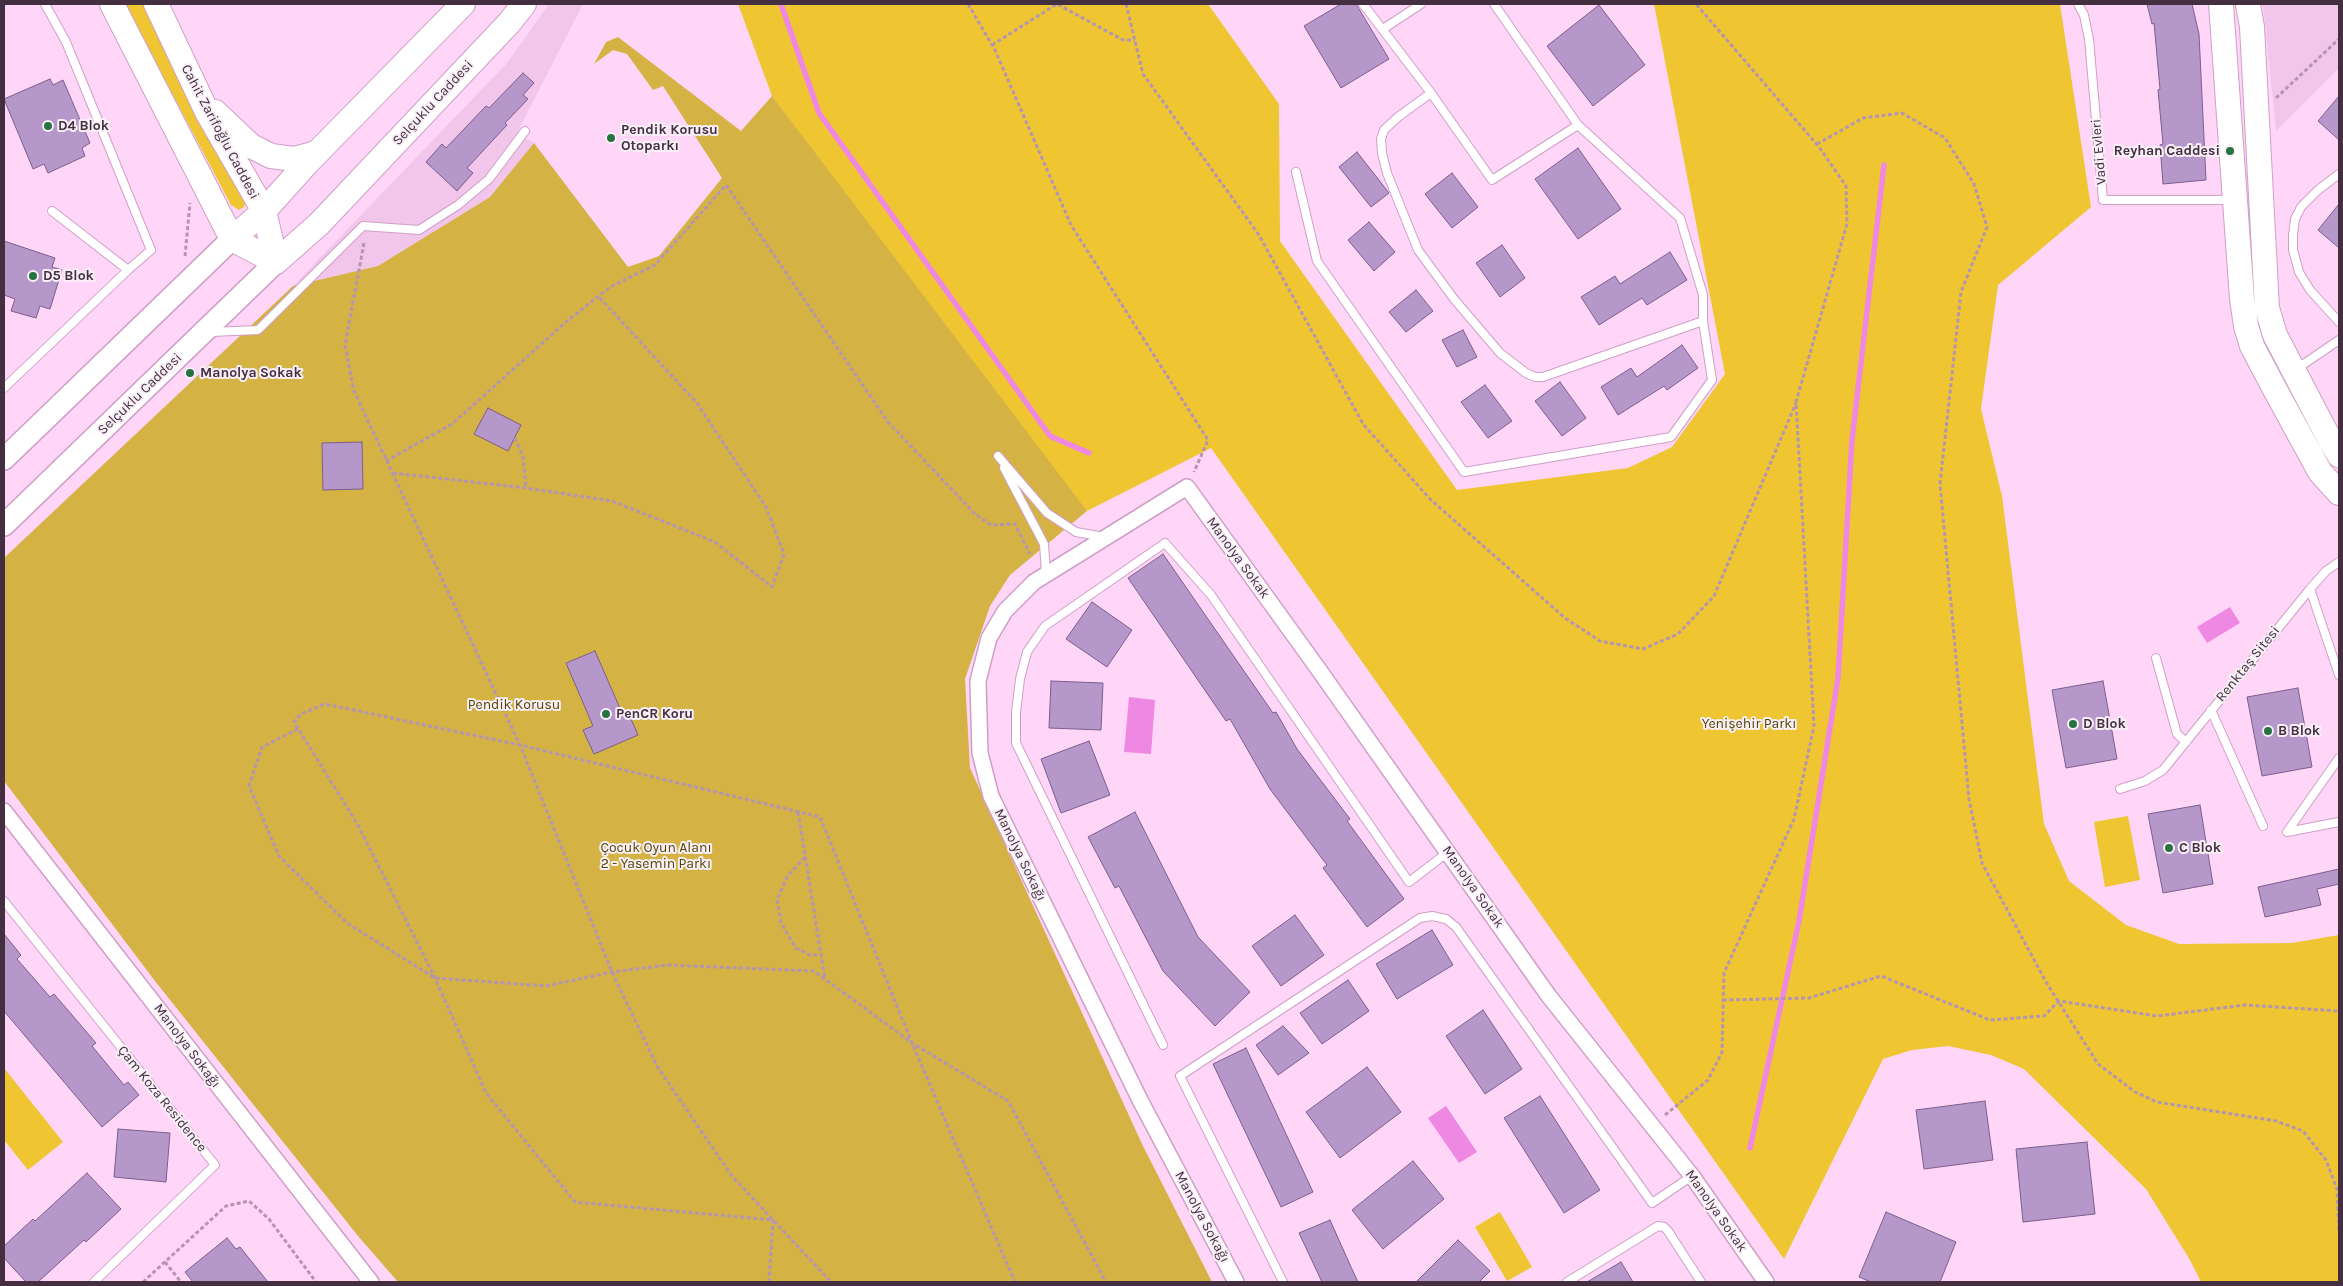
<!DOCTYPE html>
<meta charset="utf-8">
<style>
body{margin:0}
#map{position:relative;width:2343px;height:1286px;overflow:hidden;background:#ffd6f8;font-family:Karla,sans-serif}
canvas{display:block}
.frame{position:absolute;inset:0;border:5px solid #432f40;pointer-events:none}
</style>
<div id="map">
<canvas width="2343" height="1286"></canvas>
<div class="frame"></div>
</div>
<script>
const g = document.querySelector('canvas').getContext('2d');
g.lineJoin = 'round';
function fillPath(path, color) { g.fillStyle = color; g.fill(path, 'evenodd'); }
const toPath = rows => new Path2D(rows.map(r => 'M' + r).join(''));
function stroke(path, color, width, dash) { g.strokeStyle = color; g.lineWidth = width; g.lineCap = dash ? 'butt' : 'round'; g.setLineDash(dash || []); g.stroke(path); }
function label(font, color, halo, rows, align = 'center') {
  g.font = font + ' Karla,sans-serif'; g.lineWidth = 4; g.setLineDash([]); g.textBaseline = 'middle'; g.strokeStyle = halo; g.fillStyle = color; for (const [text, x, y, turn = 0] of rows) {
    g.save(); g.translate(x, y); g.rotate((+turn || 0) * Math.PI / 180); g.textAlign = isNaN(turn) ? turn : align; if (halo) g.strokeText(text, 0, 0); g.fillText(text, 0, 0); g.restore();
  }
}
fillPath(toPath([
 [549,4,583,4,517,133,534,143,490,197,378,266,293,286,507,63],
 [2263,4,2339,4,2339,68,2276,131]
]), '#f2c6eb');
fillPath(toPath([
 [125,4,143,4,246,202,244,207,239,210,231,205],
 [738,4,1208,4,1279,104,1280,241,1457,490,1628,468,1672,447,1725,374,1654,4,2060,4,2091,207,1998,285,1981,409,2002,496,2044,824,2069,881,2126,925,2179,944,2292,943,2339,935,2339,1282,2201,1282,2190,1260,2146,1189,2024,1069,1991,1055,1948,1046,1912,1050,1883,1059,1784,1259,1211,448,1087,511,1020,429,772,96],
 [2128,816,2140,880,2105,887,2094,822],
 [4,1068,63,1142,28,1170,4,1140],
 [1500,1212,1532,1267,1507,1281,1475,1227]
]), '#efc531');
fillPath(toPath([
 [618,37,741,131,772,96,1087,511,1010,575,990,606,965,679,970,768,1142,1144,1212,1282,398,1282,358,1236,155,981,4,781,4,558,293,286,378,266,490,197,534,143,628,267,659,256,722,178,663,86,653,90,627,54,613,50,594,64,606,42]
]), '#d5b244');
fillPath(toPath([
 [2230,607,2240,623,2207,643,2197,627],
 [1129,697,1155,700,1151,754,1124,752],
 [1446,1106,1477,1152,1459,1163,1428,1118]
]), '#ef88e2');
stroke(toPath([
 [781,4,819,113,1050,436,1089,453],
 [1750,1148,1799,921,1838,678,1852,440,1884,165]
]), '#ef88e2', 5.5);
const building = toPath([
 [1341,4,1356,4,1389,59,1341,88,1304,26,1341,4],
 [2147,4,2192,4,2199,34,2206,180,2163,184,2160,145,2163,144,2158,90,2160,89,2154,23,2152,24,2147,4],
 [1599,5,1645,65,1593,106,1547,46,1599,5],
 [523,73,534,83,523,95,528,99,505,123,507,125,467,168,473,173,457,191,426,162,442,144,446,148,486,106,489,108,523,73],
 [50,79,53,85,63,80,90,143,82,148,85,156,48,173,44,164,33,169,4,99,50,79],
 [2339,96,2339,140,2318,121,2339,96],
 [1578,148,1621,209,1578,239,1535,179,1578,148],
 [1357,152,1389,193,1371,207,1339,167,1357,152],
 [1452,173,1478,207,1452,228,1425,194,1452,173],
 [2339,204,2339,248,2318,230,2339,204],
 [1369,222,1395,252,1374,271,1348,240,1369,222],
 [4,241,55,258,52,267,62,270,50,309,40,306,36,318,11,311,15,299,4,295,4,241],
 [1502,245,1525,278,1500,297,1476,263,1502,245],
 [1670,252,1687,280,1647,305,1642,298,1599,325,1581,297,1615,276,1620,284,1670,252],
 [1416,290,1433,311,1406,332,1389,312,1416,290],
 [1463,330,1477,357,1457,367,1442,340,1463,330],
 [1682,345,1698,368,1667,390,1664,386,1618,415,1601,387,1631,368,1637,377,1682,345],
 [1560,382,1586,418,1562,436,1535,401,1560,382],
 [1485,385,1512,421,1488,438,1461,402,1485,385],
 [488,408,521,425,508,451,474,434,488,408],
 [362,442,363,489,323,490,322,443,362,442],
 [1163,554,1273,713,1276,712,1297,749,1350,819,1347,821,1404,899,1367,927,1323,868,1327,865,1270,789,1230,719,1226,721,1128,578,1163,554],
 [1092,602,1132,630,1107,667,1066,639,1092,602],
 [595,651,622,713,627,710,638,735,594,754,583,730,593,726,566,663,595,651],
 [1051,681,1103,683,1101,730,1049,728,1051,681],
 [2103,681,2117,759,2066,768,2052,690,2103,681],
 [2298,688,2312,767,2262,776,2247,697,2298,688],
 [1089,741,1110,795,1061,813,1041,759,1089,741],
 [2200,805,2213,884,2163,893,2148,814,2200,805],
 [1135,812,1198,937,1250,992,1215,1026,1163,971,1119,886,1115,888,1088,837,1135,812],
 [2339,869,2339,884,2317,889,2321,905,2265,917,2258,887,2339,869],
 [1295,915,1324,955,1281,986,1252,946,1295,915],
 [1432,930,1453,965,1397,999,1376,964,1432,930],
 [4,934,21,955,17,959,50,997,54,994,96,1043,92,1046,124,1085,128,1082,139,1095,102,1127,4,1011,4,934],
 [1348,980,1369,1011,1322,1044,1300,1013,1348,980],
 [1483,1010,1522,1069,1485,1094,1446,1036,1483,1010],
 [1283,1026,1309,1053,1278,1075,1256,1045,1283,1026],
 [1246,1048,1313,1192,1281,1207,1213,1064,1246,1048],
 [1367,1067,1401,1112,1340,1158,1306,1112,1367,1067],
 [1540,1096,1600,1190,1564,1213,1504,1118,1540,1096],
 [1985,1101,1993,1160,1924,1169,1916,1110,1985,1101],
 [118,1129,170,1133,166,1182,114,1177,118,1129],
 [2087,1142,2095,1214,2023,1222,2016,1149,2087,1142],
 [1413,1161,1444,1199,1383,1249,1352,1210,1413,1161],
 [87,1173,121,1209,86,1242,84,1240,38,1282,26,1282,4,1258,4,1246,33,1219,35,1221,87,1173],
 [1886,1212,1956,1242,1940,1282,1871,1282,1859,1277,1886,1212],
 [1330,1220,1351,1267,1358,1282,1322,1282,1299,1233,1330,1220],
 [227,1238,236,1249,240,1247,268,1282,193,1282,185,1272,227,1238],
 [1458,1240,1490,1271,1479,1282,1416,1282,1458,1240],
 [1621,1262,1633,1282,1587,1282,1621,1262]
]);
fillPath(building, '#b697ca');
stroke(building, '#7b5e8d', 1);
const service = toPath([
 [1494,4,1578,125],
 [2078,4,2084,15,2089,39,2103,200,2232,200],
 [1383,29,1421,4],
 [1431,93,1398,117,1384,130,1381,139,1382,153,1387,173,1418,250,1454,299,1500,353,1526,373,1535,377,1543,377,1703,321],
 [1296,172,1317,261,1464,472,1671,437,1712,380,1703,321,1703,295,1680,218,1578,125,1492,180,1431,93,1363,4],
 [2339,174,2318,190,2301,207,2295,219,2293,235,2293,250,2299,272,2310,290,2339,322],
 [52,211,128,270],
 [211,332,258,330,363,226,419,230,458,205,489,179,525,131],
 [2295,370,2339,340],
 [4,388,128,270,151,250,66,42,45,4],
 [998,456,1047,513,1076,532,1104,537],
 [1004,468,1044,544,1046,574],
 [2310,589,2339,675],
 [2156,658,2177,734,2186,742],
 [2211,710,2263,826],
 [2339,758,2287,832,2339,822],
 [2120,789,2145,781,2163,770,2310,589,2326,571,2339,562],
 [4,901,215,1165,94,1282],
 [1163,1045,1016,743,1016,712,1020,679,1027,652,1045,626,1165,543,1211,595,1409,882,1448,852],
 [1283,1282,1180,1076,1420,918,1432,916,1446,919,1456,927,1652,1203,1692,1176],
 [1567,1282,1658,1226,1664,1227,1668,1231,1701,1282]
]);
const minor = toPath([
 [4,811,371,1282],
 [1236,1282,1140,1100,991,796,980,753,978,681,989,638,1005,611,1034,582,1187,487,1319,670,1548,995,1692,1176,1766,1282]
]);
const secondary = toPath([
 [4,459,232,239],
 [4,525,276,262]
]);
const primary = toPath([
 [112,4,232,239],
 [156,4,207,112,264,211,276,262],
 [2221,4,2242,299,2246,326,2252,346,2272,384,2320,472,2339,493],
 [2248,4,2252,27,2267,308,2275,335,2330,440,2339,455],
 [215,112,251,146,271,156,294,159,316,153],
 [232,239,264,211,308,162,463,4],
 [232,239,276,262],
 [276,262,319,224,509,23,524,4]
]);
stroke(service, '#cf9fc7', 10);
stroke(minor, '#cf9fc7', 18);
stroke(secondary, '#cf9fc7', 24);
stroke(primary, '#cf9fc7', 26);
stroke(toPath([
 [968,4,995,50,1071,225,1208,440,1194,472],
 [1126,4,1143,74,1259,235,1363,424,1431,500,1565,618,1600,641,1643,649,1678,634,1714,596,1796,403],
 [992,45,1057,4,1123,40,1135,40],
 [2276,98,2339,39],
 [1817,144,1863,118,1902,113,1945,138,1974,184,1987,227,1961,292,1940,484,1969,799,1982,863,2046,982,2098,1064,2135,1092,2157,1102,2276,1121,2303,1131,2326,1160,2337,1189,2339,1232],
 [364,243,345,345,354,391,520,745,612,972,657,1066,731,1175,831,1282],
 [185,256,190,203],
 [515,438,523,456,526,488],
 [386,461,452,424,566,322,610,287,655,265,726,185,888,422,975,514,991,525,1015,524,1030,554],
 [393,473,526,488,612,501,715,542,772,587,784,554,766,507,697,403,598,296],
 [298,729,262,747,249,786,279,856,347,923,435,978,546,986,612,972,667,965,814,971,912,1043,1008,1101,1106,1282],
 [798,812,825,979],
 [805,857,787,877,777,900,781,923,796,948,810,955,821,955],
 [1723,1000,1809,998,1881,976,1990,1020,2044,1016,2059,1001,2157,1016,2245,1005,2339,1011],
 [1665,1115,1708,1080,1722,1052,1724,973,1794,819,1814,726,1796,402,1847,224,1846,186,1819,147,1696,4],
 [165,1262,181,1282],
 [143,1282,226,1206,249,1201,269,1219,316,1282],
 [769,1282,773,1220,575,1202,486,1093,435,978,358,825,294,722,301,714,325,704,520,745,820,817,912,1043,1015,1282]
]), '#b695b1', 3, [4, 2.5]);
stroke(service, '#fff', 8);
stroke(minor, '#fff', 15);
stroke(secondary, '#fff', 21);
stroke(primary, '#fff', 24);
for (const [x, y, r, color] of [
 [48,126,5,"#277341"],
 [611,138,5,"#277341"],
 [2230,151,5,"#277341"],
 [33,276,5,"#277341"],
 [190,373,5,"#277341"],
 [606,714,5,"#277341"],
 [2073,724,5,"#277341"],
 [2268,731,5,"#277341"],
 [2169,848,5,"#277341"]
]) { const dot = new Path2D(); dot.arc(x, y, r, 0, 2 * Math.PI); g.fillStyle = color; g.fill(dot); stroke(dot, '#f9eff7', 2); }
label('14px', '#432f40', '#f9eff7', [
 ["Selçuklu Caddesi",433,103,-47],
 ["Cahit Zarifoğlu Caddesi",220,132,62],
 ["Vadi Evleri",2099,152,-95],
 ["Selçuklu Caddesi",140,394,-44],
 ["Manolya Sokak",1238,558,54],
 ["Renktaş Sitesi",2248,664,-51],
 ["Manolya Sokağı",1020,855,64],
 ["Manolya Sokak",1473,887,55],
 ["Manolya Sokağı",187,1046,53],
 ["Çam Koza Residence",162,1099,51],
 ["Manolya Sokak",1716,1211,55],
 ["Manolya Sokağı",1202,1217,62]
]);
label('bold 14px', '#432f40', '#f9eff7', [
 ["D4 Blok",58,126],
 ["Pendik Korusu",621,130],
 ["Otoparkı",621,146],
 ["Reyhan Caddesi",2220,151,"right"],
 ["D5 Blok",43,276],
 ["Manolya Sokak",200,373],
 ["PenCR Koru",616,714],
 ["D Blok",2083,724],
 ["B Blok",2278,731],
 ["C Blok",2179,848]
], 'left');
label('14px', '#554404', '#f9eff7', [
 ["Pendik Korusu",514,705],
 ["Yenişehir Parkı",1749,724],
 ["Çocuk Oyun Alanı",656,848],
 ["2 - Yasemin Parkı",656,864]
]);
</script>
